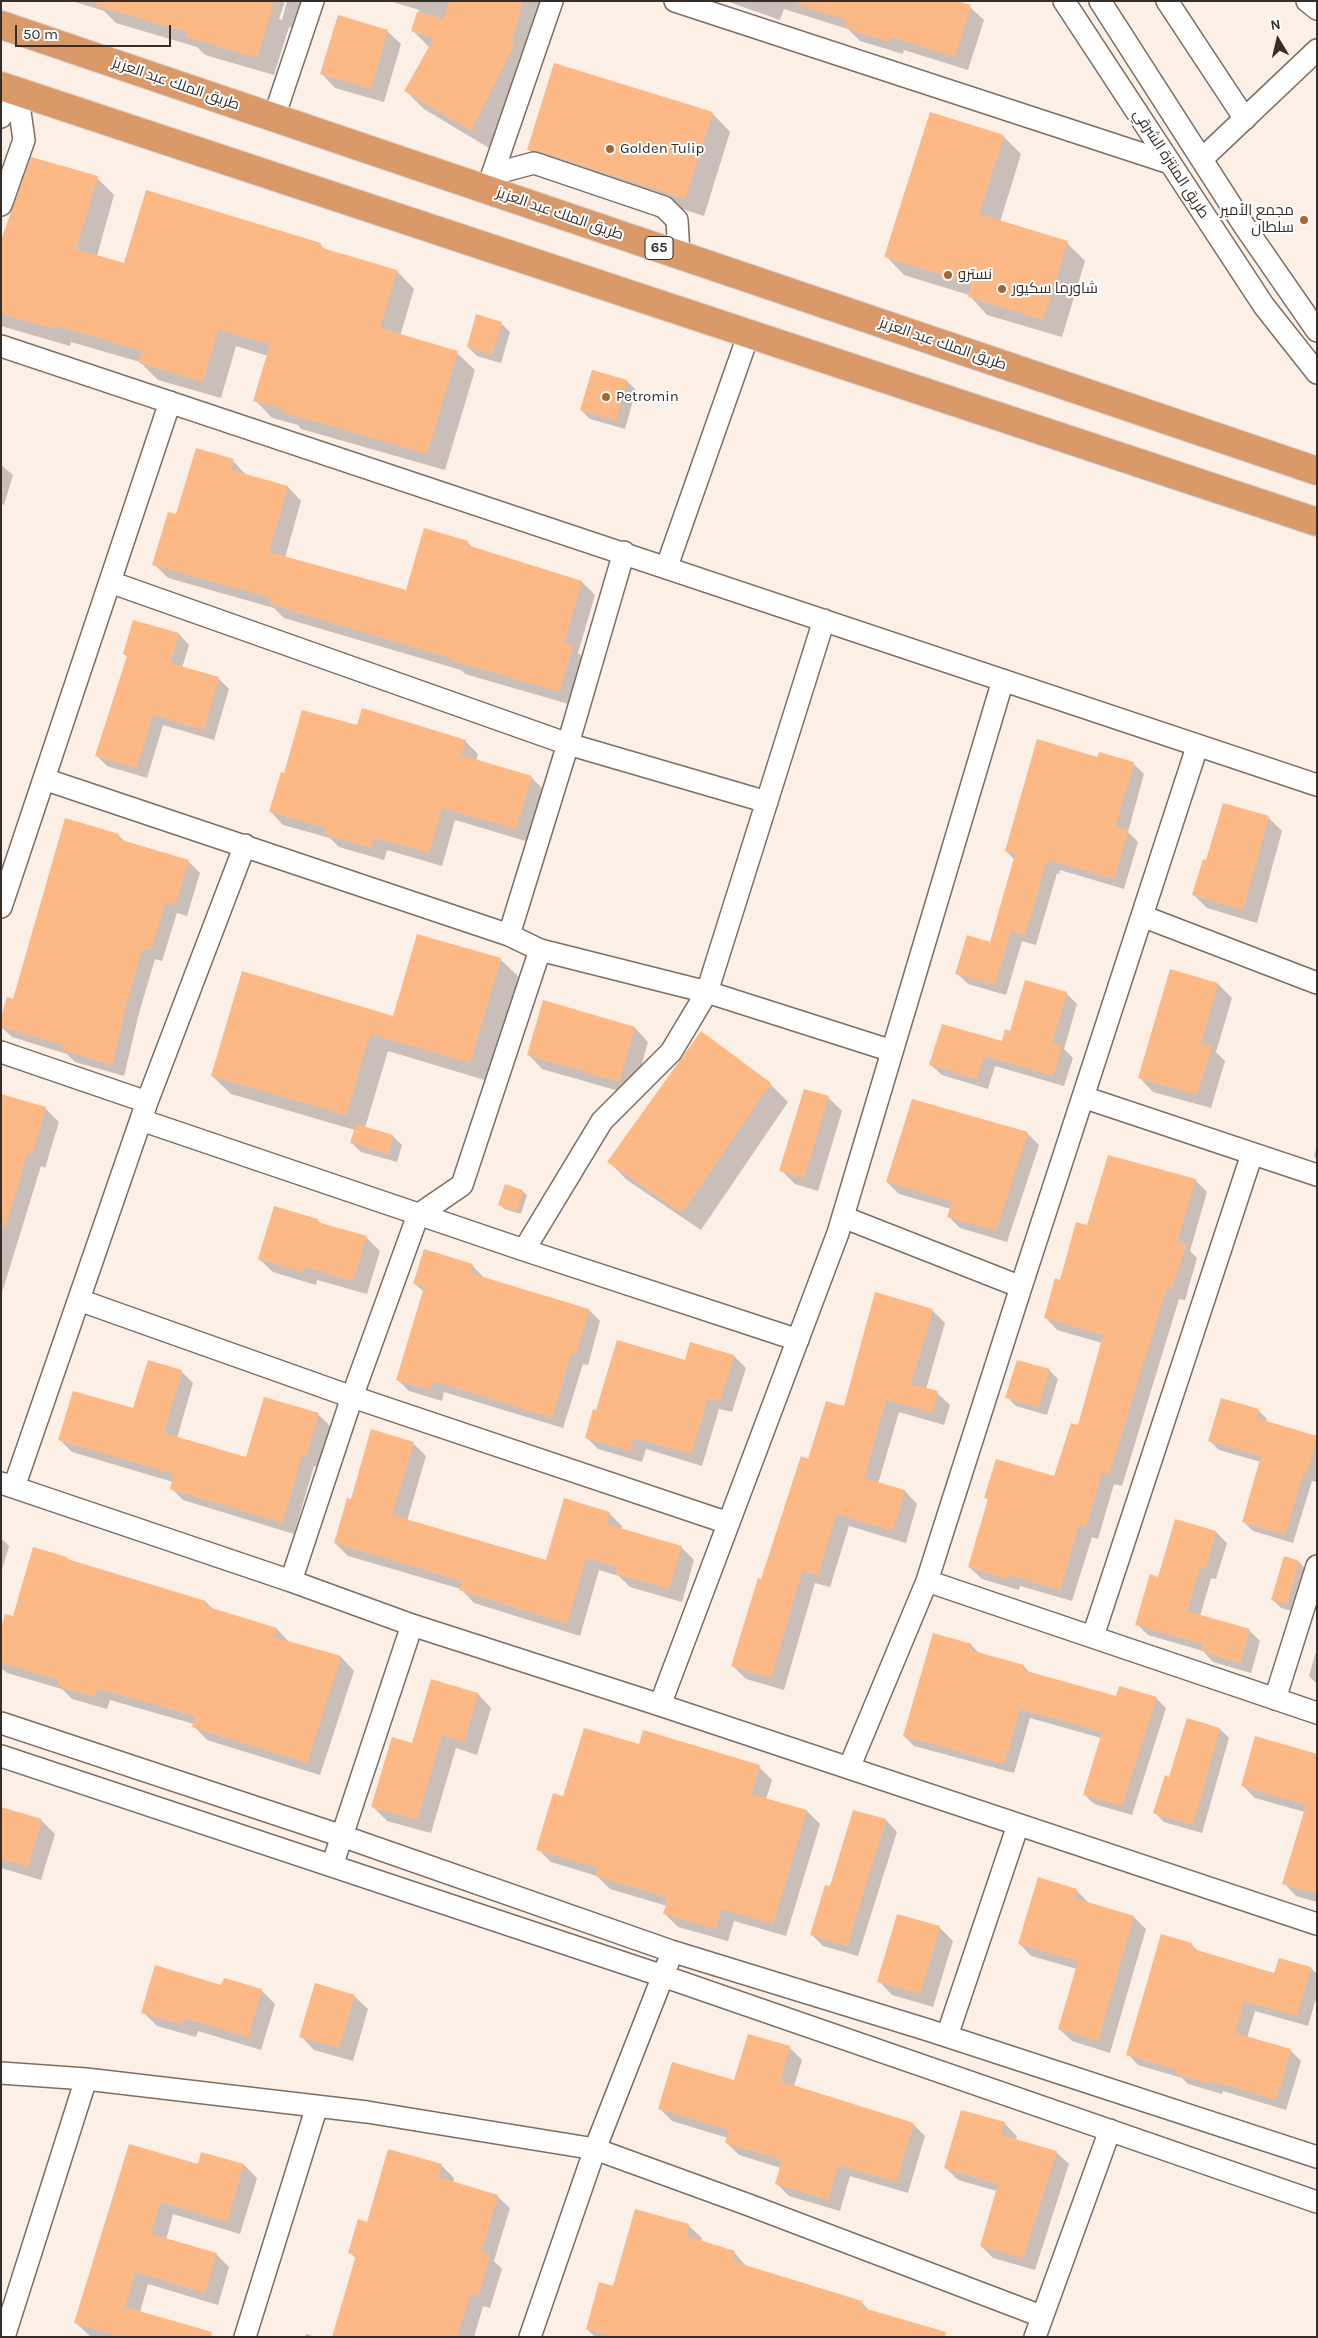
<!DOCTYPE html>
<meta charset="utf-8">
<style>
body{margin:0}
#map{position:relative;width:1318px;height:2338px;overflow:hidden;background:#fcefe6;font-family:Karla,sans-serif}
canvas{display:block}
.frame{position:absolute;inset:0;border:2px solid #352d27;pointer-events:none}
.north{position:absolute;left:1253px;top:15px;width:50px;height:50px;-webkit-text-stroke:4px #fff;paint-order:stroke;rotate:351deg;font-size:14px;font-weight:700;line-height:20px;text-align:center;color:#352d27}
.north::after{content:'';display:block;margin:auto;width:18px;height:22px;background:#352d27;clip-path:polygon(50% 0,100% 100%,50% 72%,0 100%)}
.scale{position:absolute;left:15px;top:25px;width:156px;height:22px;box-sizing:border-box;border:2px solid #352d27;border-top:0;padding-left:6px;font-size:15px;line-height:18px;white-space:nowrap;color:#352d27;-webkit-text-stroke:4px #fff;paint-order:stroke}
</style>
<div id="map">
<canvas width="1318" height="2338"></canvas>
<div class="frame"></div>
<div class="north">N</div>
<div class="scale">50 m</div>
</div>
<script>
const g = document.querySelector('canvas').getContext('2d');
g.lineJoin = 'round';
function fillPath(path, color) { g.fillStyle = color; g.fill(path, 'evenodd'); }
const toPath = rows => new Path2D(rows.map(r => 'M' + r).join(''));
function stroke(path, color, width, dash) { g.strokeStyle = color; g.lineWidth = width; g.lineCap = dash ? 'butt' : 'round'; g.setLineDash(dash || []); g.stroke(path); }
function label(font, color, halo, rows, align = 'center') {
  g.font = font + ' Karla,Cairo,sans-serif'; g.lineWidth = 4; g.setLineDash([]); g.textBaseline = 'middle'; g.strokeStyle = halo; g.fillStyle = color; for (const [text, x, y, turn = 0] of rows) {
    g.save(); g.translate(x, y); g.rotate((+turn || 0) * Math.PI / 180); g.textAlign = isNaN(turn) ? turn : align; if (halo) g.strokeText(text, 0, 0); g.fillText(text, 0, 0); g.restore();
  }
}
fillPath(toPath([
 [72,1,285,1,279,19,282,20,287,1,308,1,300,30,289,27,274,75,205,55,197,47,116,23,104,11],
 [389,1,546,1,532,62,489,148,424,109,406,91,430,48,413,31,419,10],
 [726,1,954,1,970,7,984,20,968,70,904,50,903,54,860,41,848,29,784,9,780,20],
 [387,31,401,44,384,102,335,88,322,74],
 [712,113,730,132,704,216,557,169,547,168,528,149],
 [1003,136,1021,154,1000,222,1067,243,1085,261,1062,337,987,315,969,295,904,275,886,256],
 [97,178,114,195,97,256,125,264,320,244,327,251,397,271,414,289,400,336,457,353,475,370,445,470,301,429,298,425,272,418,255,400,268,356,236,346,221,398,158,380,140,362,71,342,70,346,1,326,1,244,10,215,14,210],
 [501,323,510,332,501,363,477,356,468,347],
 [593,372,627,381,636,390,625,429,590,419,581,410],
 [233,461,247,476,288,487,301,501,285,558,407,592,467,542,474,549,582,582,595,595,578,653,586,660,572,705,465,674,461,670,284,618,274,608,168,578,154,564,177,516],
 [1,465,13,475,4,505,1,504],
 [134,621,179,634,189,645,182,668,219,679,229,689,214,740,163,725,147,778,107,766,97,756,128,657,124,654],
 [357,727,465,741,478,754,476,761,531,777,544,790,529,842,455,820,442,866,387,850,384,860,339,847,330,838,283,825,270,811,284,774],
 [1098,758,1134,764,1144,774,1128,832,1138,842,1124,889,1060,870,1059,874,1057,873,1036,945,1022,941,1006,995,968,984,957,973,990,943,1015,860,1006,851],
 [1268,817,1282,831,1257,923,1207,908,1194,895,1207,861],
 [118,835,127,843,188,861,200,873,187,916,177,913,162,961,155,959,139,1013,124,1076,75,1062,67,1054,12,1037,1,1027],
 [500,959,519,977,488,1081,388,1051,365,1128,393,1136,402,1145,397,1162,361,1152,352,1143,355,1130,231,1094,212,1076,394,1017],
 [1171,971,1218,984,1232,998,1216,1052,1225,1061,1211,1108,1153,1092,1140,1078],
 [1066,993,1077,1004,1064,1049,1073,1058,1064,1086,995,1066,988,1089,942,1075,931,1065,1003,1043,1011,1032],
 [635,1028,648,1042,633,1095,542,1069,529,1055],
 [702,1033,770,1084,788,1102,701,1230,627,1180,609,1162],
 [1,1095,45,1108,59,1122,45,1168,41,1166,1,1296],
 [828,1097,842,1111,818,1191,795,1184,781,1170],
 [1027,1133,1039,1145,1007,1242,960,1228,949,1217,951,1209,899,1194,887,1182],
 [1317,1146,1317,1159,1314,1156],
 [1195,1180,1207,1192,1190,1251,1197,1258,1185,1300,1179,1299,1122,1486,1114,1484,1098,1539,1092,1537,1072,1601,1020,1586,1019,1590,982,1579,969,1567,989,1501,986,1498,1054,1478,1079,1426,1102,1343,1057,1330,1045,1317,1060,1281,1088,1227],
 [522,1191,527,1195,521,1214,504,1209,500,1205],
 [317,1220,322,1224,366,1237,380,1251,367,1294,317,1280,316,1285,273,1272,259,1259],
 [472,1265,484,1278,589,1310,600,1321,588,1365,583,1364,563,1428,444,1392,442,1401,409,1391,398,1380,424,1292,415,1284],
 [932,1310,945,1323,926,1389,937,1393,950,1405,944,1425,899,1412,878,1484,905,1491,917,1504,906,1543,849,1526,830,1587,815,1583,784,1690,746,1679,733,1666,762,1581,809,1460,845,1408],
 [734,1356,746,1368,732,1412,719,1409,702,1466,646,1449,642,1462,598,1449,586,1437,597,1412,685,1362],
 [1049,1370,1058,1379,1047,1415,1016,1406,1007,1397],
 [181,1371,193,1383,177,1438,247,1458,318,1414,330,1426,318,1467,314,1466,294,1534,183,1500,171,1488,173,1482,72,1452,60,1440,134,1410],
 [1258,1410,1267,1419,1266,1422,1317,1437,1317,1479,1316,1482,1312,1481,1293,1543,1253,1531,1244,1522,1261,1462,1219,1450,1210,1441],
 [413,1443,426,1456,407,1521,546,1561,609,1513,622,1526,621,1530,681,1547,694,1560,682,1602,630,1587,619,1576,599,1570,580,1636,474,1603,461,1589,348,1556,335,1543,352,1500],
 [1216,1532,1227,1543,1216,1579,1211,1578,1200,1616,1249,1630,1260,1641,1251,1673,1213,1662,1203,1651,1148,1635,1137,1624,1159,1578],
 [1,1538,9,1546,1,1573],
 [67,1558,70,1561,206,1602,215,1611,277,1629,290,1643,341,1657,354,1671,320,1775,207,1740,194,1726,194,1724,110,1700,107,1709,72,1699,62,1689,7,1673,1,1668,1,1633],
 [1285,1558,1299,1562,1308,1571,1296,1612,1281,1608,1272,1599],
 [971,1645,980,1654,1024,1666,1030,1673,1117,1698,1156,1698,1166,1708,1132,1815,1094,1804,1084,1794,1101,1738,1030,1718,1014,1773,914,1746,904,1736],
 [1317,1648,1317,1684,1309,1676],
 [478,1694,491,1708,477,1755,456,1748,431,1833,387,1821,373,1807,413,1745],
 [1220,1729,1229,1738,1202,1833,1164,1822,1155,1813,1170,1778],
 [640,1745,759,1767,772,1780,766,1799,807,1811,820,1824,786,1936,734,1921,728,1941,678,1927,665,1914,667,1906,610,1889,597,1876,551,1862,538,1849,564,1797],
 [1317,1755,1317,1902,1296,1896,1284,1883,1305,1812,1255,1798,1242,1785],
 [1,1808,41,1820,55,1834,41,1880,1,1868],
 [854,1811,886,1820,897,1832,858,1956,823,1946,812,1935,831,1888],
 [1076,1890,1089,1903,1134,1917,1146,1929,1110,2053,1072,2041,1059,2029,1077,1969,1031,1956,1019,1943],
 [939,1927,953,1941,933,2007,892,1995,879,1981],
 [1191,1944,1199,1952,1275,1974,1279,1959,1311,1968,1317,1974,1317,1995,1308,2026,1255,2011,1247,2038,1290,2050,1301,2061,1286,2110,1223,2091,1222,2094,1188,2084,1182,2078,1138,2065,1128,2054],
 [222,1986,261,1990,275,2004,261,2050,198,2031,196,2037,157,2026,143,2012],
 [354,1996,368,2009,353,2061,314,2050,301,2036],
 [789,2047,802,2060,794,2086,913,2124,925,2136,908,2193,850,2176,840,2211,789,2196,777,2184,781,2168,739,2155,727,2143,728,2138,672,2121,660,2109,735,2082],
 [1004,2123,1017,2136,1016,2140,1056,2152,1069,2164,1035,2270,993,2258,981,2246,997,2191,958,2180,945,2167],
 [130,2146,199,2165,202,2153,244,2165,257,2178,240,2234,173,2214,166,2240,216,2254,229,2267,218,2305,148,2284,140,2312,209,2337,91,2337,76,2323],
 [441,2165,454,2178,453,2183,497,2196,510,2208,494,2261,502,2269,490,2308,483,2306,474,2337,386,2337,356,2259,350,2252,368,2223],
 [688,2225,702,2238,700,2242,734,2252,747,2267,861,2302,871,2312,938,2337,595,2337,587,2329,614,2288],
 [306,2334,316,2337,305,2337]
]), '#0003');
fillPath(toPath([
 [97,1,274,1,257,58,186,37,187,32,96,6],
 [449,1,523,1,511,42,515,43,471,131,404,91,434,38,411,31,417,12,444,19],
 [799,1,957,1,971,5,955,57,890,37,889,42,844,28,847,20,798,5],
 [338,15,388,30,371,89,320,74],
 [554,63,713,112,685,199,538,151,527,150],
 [930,112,1004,135,979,214,1068,241,1043,320,968,297,972,284,884,257],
 [31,157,98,176,76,249,124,263,146,190,321,243,319,247,397,270,380,328,458,351,427,454,282,412,283,409,253,401,270,344,218,330,203,382,139,363,142,351,54,325,53,329,1,314,1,240],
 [476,314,502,322,492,355,467,347],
 [592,370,627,380,616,421,580,410],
 [196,448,234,459,231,470,288,486,269,552,406,590,424,528,468,541,467,545,582,581,564,643,573,646,559,692,450,660,450,658,269,604,271,598,152,565,168,512,176,514],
 [133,620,179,633,170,663,219,677,204,730,152,715,137,768,95,756,127,656,123,654],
 [362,708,466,740,461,755,532,776,516,829,442,808,429,853,374,838,371,848,324,834,326,828,269,812,281,772,284,773,302,710,357,725],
 [1037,739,1097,757,1099,752,1134,762,1115,827,1128,830,1114,879,1049,860,1048,864,1046,863,1025,935,1011,931,995,985,955,974,967,935,990,942,1015,854,1005,851],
 [1223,803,1269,816,1243,910,1192,895,1203,859,1206,860],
 [65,818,119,834,118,839,189,860,175,905,165,902,151,950,143,948,127,1001,112,1065,62,1050,63,1045,1,1027,1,1017,7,997,13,999],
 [417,934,501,958,470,1063,370,1034,346,1115,211,1076,242,971,393,1016],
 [1170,969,1218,983,1201,1043,1212,1046,1197,1095,1138,1078],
 [1025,980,1067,992,1052,1043,1062,1046,1053,1076,984,1056,977,1079,929,1065,942,1024,1002,1041,1005,1029,1010,1031],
 [543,1000,635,1027,619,1082,527,1055],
 [701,1031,771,1083,682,1213,607,1162],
 [804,1089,829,1096,804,1178,779,1171],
 [1,1094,46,1107,32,1155,27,1153,6,1226,1,1225],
 [912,1099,1028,1132,996,1231,947,1217,952,1202,886,1182],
 [356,1124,393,1135,388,1154,350,1143],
 [1108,1155,1196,1179,1177,1242,1186,1244,1172,1289,1167,1287,1109,1474,1102,1472,1086,1527,1079,1525,1060,1590,1008,1575,1007,1579,968,1567,988,1499,984,1498,996,1459,1054,1476,1071,1423,1078,1425,1103,1335,1044,1318,1055,1278,1060,1280,1076,1222,1087,1225],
 [505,1184,523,1190,517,1211,498,1205],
 [274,1206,318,1219,317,1222,367,1236,353,1281,304,1267,302,1272,258,1259],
 [424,1249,473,1264,470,1273,589,1309,576,1354,571,1353,552,1418,433,1381,430,1390,396,1380,424,1287,413,1284],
 [875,1292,933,1309,911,1384,938,1391,932,1413,886,1400,864,1478,905,1490,893,1531,836,1514,818,1575,802,1571,771,1678,731,1666,758,1578,761,1579,801,1456,808,1459,826,1401,844,1406],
 [617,1340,685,1360,690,1342,734,1355,720,1401,708,1398,691,1454,634,1438,630,1451,585,1438,593,1409,596,1410],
 [148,1360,182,1370,164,1433,246,1457,264,1397,319,1413,306,1456,302,1455,282,1523,170,1489,174,1474,58,1440,73,1391,133,1408],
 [1017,1360,1050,1369,1038,1407,1005,1398],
 [1221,1398,1259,1409,1256,1418,1317,1436,1307,1474,1303,1473,1285,1535,1242,1522,1261,1456,1208,1441],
 [371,1429,414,1442,392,1515,546,1560,564,1498,610,1512,606,1524,682,1546,669,1589,615,1574,617,1567,586,1558,567,1624,459,1590,462,1581,334,1543,347,1498,351,1499],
 [1175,1519,1216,1531,1205,1569,1200,1568,1187,1611,1250,1629,1240,1663,1201,1651,1203,1644,1135,1625,1150,1574,1158,1577],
 [33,1547,67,1557,67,1559,206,1601,205,1606,277,1628,274,1637,341,1656,307,1763,192,1727,195,1716,97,1688,94,1697,57,1686,59,1680,1,1663,1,1628,5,1614,13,1616],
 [1284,1556,1299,1561,1287,1604,1271,1600],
 [933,1633,972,1644,970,1650,1024,1665,1023,1670,1116,1696,1119,1686,1157,1697,1122,1806,1083,1795,1102,1732,1020,1709,1004,1764,903,1736],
 [431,1679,478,1693,464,1742,442,1735,417,1820,371,1807,392,1737,412,1743],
 [1187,1718,1220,1728,1193,1825,1153,1813,1165,1775,1169,1777],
 [584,1728,639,1744,643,1730,760,1765,751,1794,807,1810,773,1924,721,1909,716,1929,663,1914,668,1898,596,1876,598,1868,536,1850,553,1793,563,1796],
 [1255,1736,1317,1754,1317,1894,1282,1884,1306,1805,1241,1786],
 [1,1807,42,1819,28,1867,1,1859],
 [853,1810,886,1819,847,1946,810,1935,825,1885,830,1886],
 [1038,1877,1077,1889,1074,1898,1134,1916,1098,2041,1058,2029,1078,1961,1018,1944],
 [897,1914,940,1926,920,1994,877,1982],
 [1161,1934,1192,1943,1190,1948,1274,1973,1279,1958,1311,1967,1297,2016,1244,2001,1235,2033,1291,2049,1276,2100,1212,2081,1211,2084,1176,2074,1177,2070,1126,2055],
 [155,1965,221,1985,224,1978,262,1989,248,2037,184,2018,182,2024,141,2013],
 [315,1983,355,1995,339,2048,299,2037],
 [748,2034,790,2046,780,2081,914,2123,896,2182,838,2165,828,2200,775,2184,782,2160,725,2143,729,2130,658,2109,672,2062,734,2080],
 [961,2110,1005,2122,1001,2135,1057,2151,1023,2258,980,2246,998,2184,944,2168],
 [129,2144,198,2164,201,2152,244,2164,227,2222,160,2202,151,2234,217,2253,205,2293,135,2272,125,2307,212,2332,211,2337,121,2337,74,2323],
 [388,2149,442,2164,438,2177,498,2195,481,2252,490,2255,478,2296,470,2294,457,2337,332,2337,356,2255,348,2253,358,2219,367,2222],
 [635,2209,689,2224,686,2236,735,2251,732,2261,862,2301,860,2307,946,2332,945,2337,612,2337,586,2329,599,2282,613,2286]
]), '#fdb985');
const minor = toPath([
 [675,1,1170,163],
 [1064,1,1264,306,1317,373],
 [1100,1,1245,227,1317,331],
 [1167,1,1245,119],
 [1307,1,1317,9],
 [1,117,17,91],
 [274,117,313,1],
 [1202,159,1317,50],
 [493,174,534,163,664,207,677,220,679,254],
 [489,184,552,1],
 [1,205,24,140,17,91],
 [1,346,1317,785],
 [667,566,749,333],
 [110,582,568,744,767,802],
 [44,779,509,935,540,950,707,992,892,1051],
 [1,907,170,402],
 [1142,916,1317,983],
 [509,935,568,744,624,552],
 [1,1052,147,1102],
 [1083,1097,1317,1175],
 [141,1120,524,1250,798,1340],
 [843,1217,1021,1287],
 [524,1250,602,1121,671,1052,707,992,824,620],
 [79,1300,338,1392,728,1523],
 [1,1483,291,1581,412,1625,660,1705,1317,1924],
 [14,1487,147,1102,245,845],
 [291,1581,352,1397,418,1215,462,1185,540,950],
 [927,1581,1317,1713],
 [1093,1636,1252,1154],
 [1275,1699,1317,1566],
 [660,1705,838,1233,1003,680],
 [1,1723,342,1836,671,1951,928,2030,1317,2157],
 [1,1756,663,1976,1317,2202],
 [849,1768,927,1581,1021,1287,1197,747],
 [332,1866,412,1625],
 [947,2036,1018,1825],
 [1,2073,86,2079,367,2112,595,2149,749,2205,1041,2316],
 [4,2337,86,2079],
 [245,2337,317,2106],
 [530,2337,595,2149,668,1963],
 [1035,2337,1110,2130]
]);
const highway = toPath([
 [1,25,1317,471],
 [1,86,1317,522]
]);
stroke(minor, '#7f6c5f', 24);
stroke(highway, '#d3d1cf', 30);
stroke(minor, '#fff', 21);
stroke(highway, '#d99968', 28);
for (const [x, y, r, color] of [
 [610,149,5,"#a66630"],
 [1304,220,5,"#a66630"],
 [948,275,5,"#a66630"],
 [1002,289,5,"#a66630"],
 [606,397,5,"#a66630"]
]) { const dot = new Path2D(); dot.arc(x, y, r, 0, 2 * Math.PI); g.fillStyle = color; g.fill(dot); stroke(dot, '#fff', 2); }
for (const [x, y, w] of [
 [659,248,28]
]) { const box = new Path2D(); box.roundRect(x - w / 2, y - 11.5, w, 23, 4); g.fillStyle = '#fff'; g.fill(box); stroke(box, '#352d27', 1); }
label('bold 14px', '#352d27', null, [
 ["65",659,248]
]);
label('15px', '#352d27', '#fff', [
 ["طريق الملك عبد العزيز",176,84,19],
 ["طريق المنتزة الشرقي",1171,164,57],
 ["طريق الملك عبد العزيز",560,214,19],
 ["طريق الملك عبد العزيز",943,344,19]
]);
label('15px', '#352d27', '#fff', [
 ["Golden Tulip",620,149],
 ["مجمع الأمير",1294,211,"right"],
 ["سلطان",1294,228,"right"],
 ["نسترو",958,275],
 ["شاورما سكيور",1012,289],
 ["Petromin",616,397]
], 'left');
</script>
